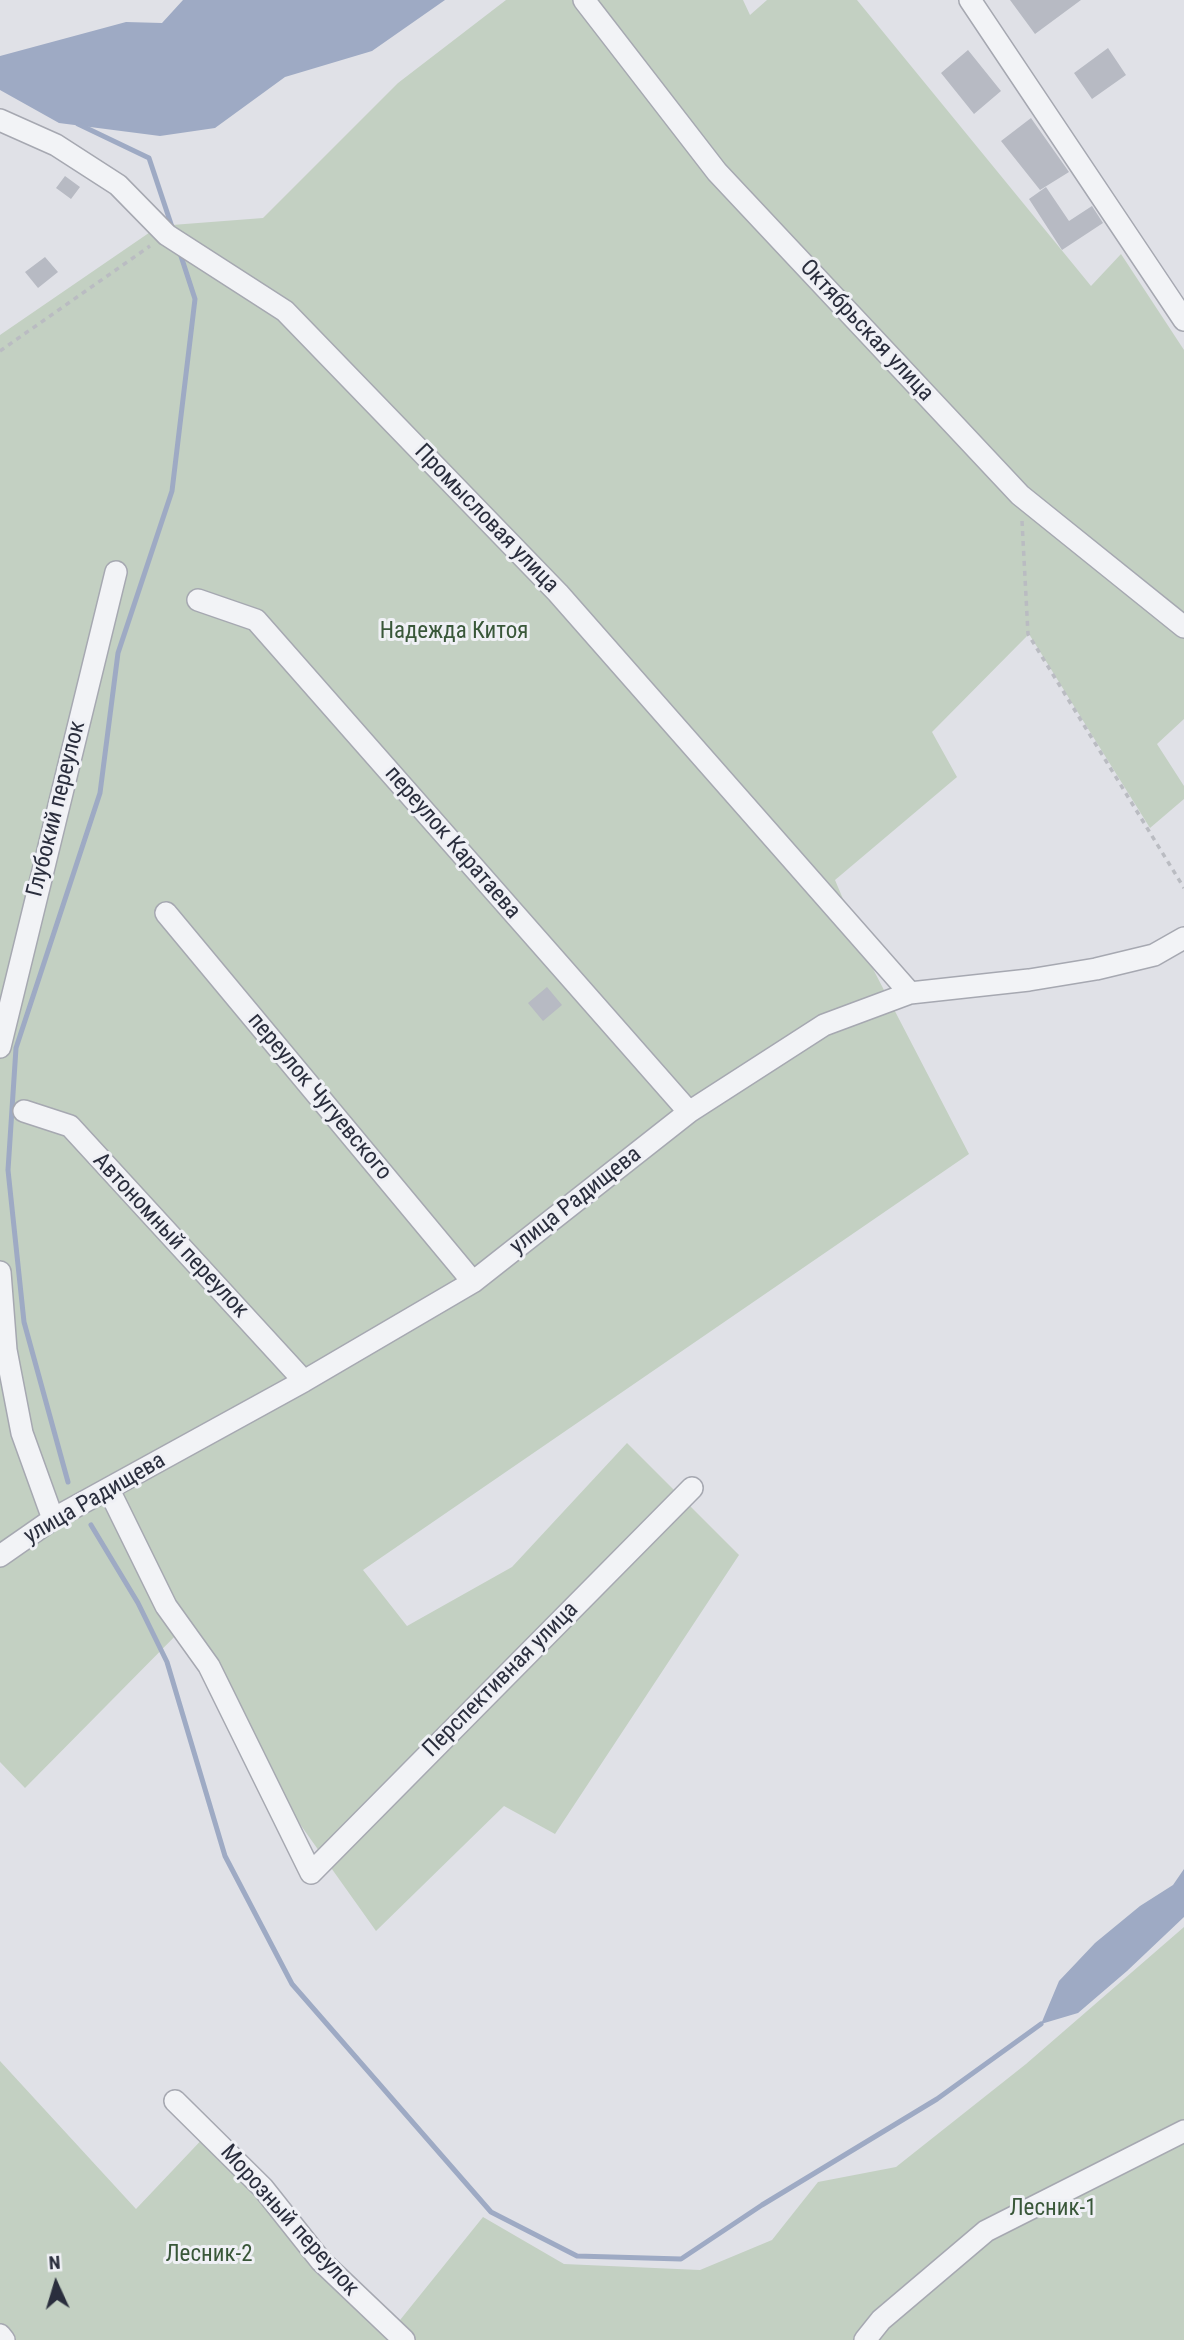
<!DOCTYPE html>
<meta charset="utf-8">
<style>
body{margin:0}
#map{position:relative;width:1184px;height:2340px;overflow:hidden;background:#e0e1e7;font-family:"Roboto Condensed",sans-serif}
canvas{display:block}
.north{position:absolute;left:21px;top:2249px;width:70px;height:70px;-webkit-text-stroke:5px #eff0f5;paint-order:stroke;rotate:356deg;font-size:19px;font-weight:700;line-height:28px;text-align:center;color:#2a2e3d}
.north::after{content:'';display:block;margin:auto;width:24px;height:32px;background:#2a2e3d;clip-path:polygon(50% 0,100% 100%,50% 72%,0 100%)}
</style>
<div id="map">
<canvas width="1184" height="2340"></canvas>
<div class="north">N</div>
</div>
<script>
const g = document.querySelector('canvas').getContext('2d');
g.lineJoin = 'round';
function fillPath(path, color) { g.fillStyle = color; g.fill(path, 'evenodd'); }
const toPath = rows => new Path2D(rows.map(r => 'M' + r).join(''));
function stroke(path, color, width, dash) { g.strokeStyle = color; g.lineWidth = width; g.lineCap = dash ? 'butt' : 'round'; g.setLineDash(dash || []); g.stroke(path); }
function label(font, color, halo, rows, align = 'center') {
  g.font = font + ' "Roboto Condensed",sans-serif'; g.lineWidth = 6; g.setLineDash([]); g.textBaseline = 'middle'; g.strokeStyle = halo; g.fillStyle = color; for (const [text, x, y, turn = 0] of rows) {
    g.save(); g.translate(x, y); g.rotate((+turn || 0) * Math.PI / 180); g.textAlign = isNaN(turn) ? turn : align; if (halo) g.strokeText(text, 0, 0); g.fillText(text, 0, 0); g.restore();
  }
}
fillPath(toPath([
 [506,0,743,0,750,15,767,0,857,0,1091,286,1121,254,1184,350,1184,719,1157,744,1184,786,1184,799,1150,828,1029,634,932,732,957,777,835,880,871,965,969,1154,363,1570,407,1626,512,1567,627,1443,739,1555,555,1834,504,1806,376,1931,265,1775,190,1621,25,1788,0,1762,0,335,159,226,263,218,398,83],
 [1184,1927,1184,2340,0,2340,0,2061,136,2209,209,2132,392,2330,483,2217,564,2264,700,2270,772,2240,818,2182,896,2167,1026,2064]
]), '#c3d0c2');
fillPath(toPath([
 [183,0,445,0,372,51,285,77,215,128,160,136,59,123,0,90,0,56,126,22,162,23],
 [1184,1869,1184,1917,1127,1971,1078,2013,1041,2024,1059,1981,1095,1943,1140,1906,1173,1885]
]), '#9eaac4');
stroke(toPath([
 [78,124,149,158,173,230],
 [68,1482,24,1322,8,1170,16,1048,100,793,118,653,172,491,195,299,179,250],
 [91,1525,138,1603,167,1662,225,1856,292,1984,491,2212,577,2256,681,2259,762,2205,937,2099,1041,2024]
]), '#9eaac4', 5);
fillPath(toPath([
 [1010,0,1081,0,1035,34],
 [1108,48,1126,75,1092,99,1074,73],
 [968,50,1001,91,974,114,941,73],
 [1031,118,1069,172,1040,190,1001,141],
 [65,176,80,187,71,199,56,188],
 [1046,187,1069,221,1092,206,1103,223,1062,250,1029,199],
 [45,257,58,272,38,288,25,272],
 [547,987,562,1005,543,1021,528,1003]
]), '#b7bac3');
const minor = toPath([
 [584,0,717,172,1020,495,1184,627],
 [970,0,1184,320],
 [0,120,56,145,118,185,167,235,285,311,558,593,910,993],
 [198,600,256,620,689,1112],
 [166,913,473,1282],
 [0,1047,116,572],
 [24,1111,70,1126,304,1381],
 [0,1272,6,1350,22,1433,53,1519],
 [109,1490,166,1606,209,1666,311,1873,692,1488],
 [0,1556,53,1519,304,1381,473,1282,689,1112,824,1025,910,993,1029,980,1096,969,1154,955,1184,938],
 [175,2101,263,2188,321,2261,404,2340],
 [0,2335,4,2340],
 [865,2340,881,2320,986,2231,1184,2131]
]);
stroke(minor, '#a6a8b1', 24);
stroke(toPath([
 [0,351,150,246],
 [1022,521,1028,634,1184,888]
]), '#babcc2', 3.5, [5, 5]);
stroke(minor, '#f2f3f6', 21);
label('23px', '#2a2e3d', '#eff0f5', [
 ["Октябрьская улица",866,331,47],
 ["Промысловая улица",486,519,46],
 ["Глубокий переулок",57,809,-76],
 ["переулок Каратаева",452,843,49],
 ["переулок Чугуевского",319,1097,50],
 ["улица Радищева",576,1201,-38],
 ["Автономный переулок",170,1236,47],
 ["улица Радищева",95,1499,-30],
 ["Перспективная улица",501,1680,-45],
 ["Морозный переулок",289,2221,48]
]);
label('23px', '#395739', '#eff0f5', [
 ["Надежда Китоя",454,632],
 ["Лесник-1",1053,2209],
 ["Лесник-2",209,2255]
]);
</script>
